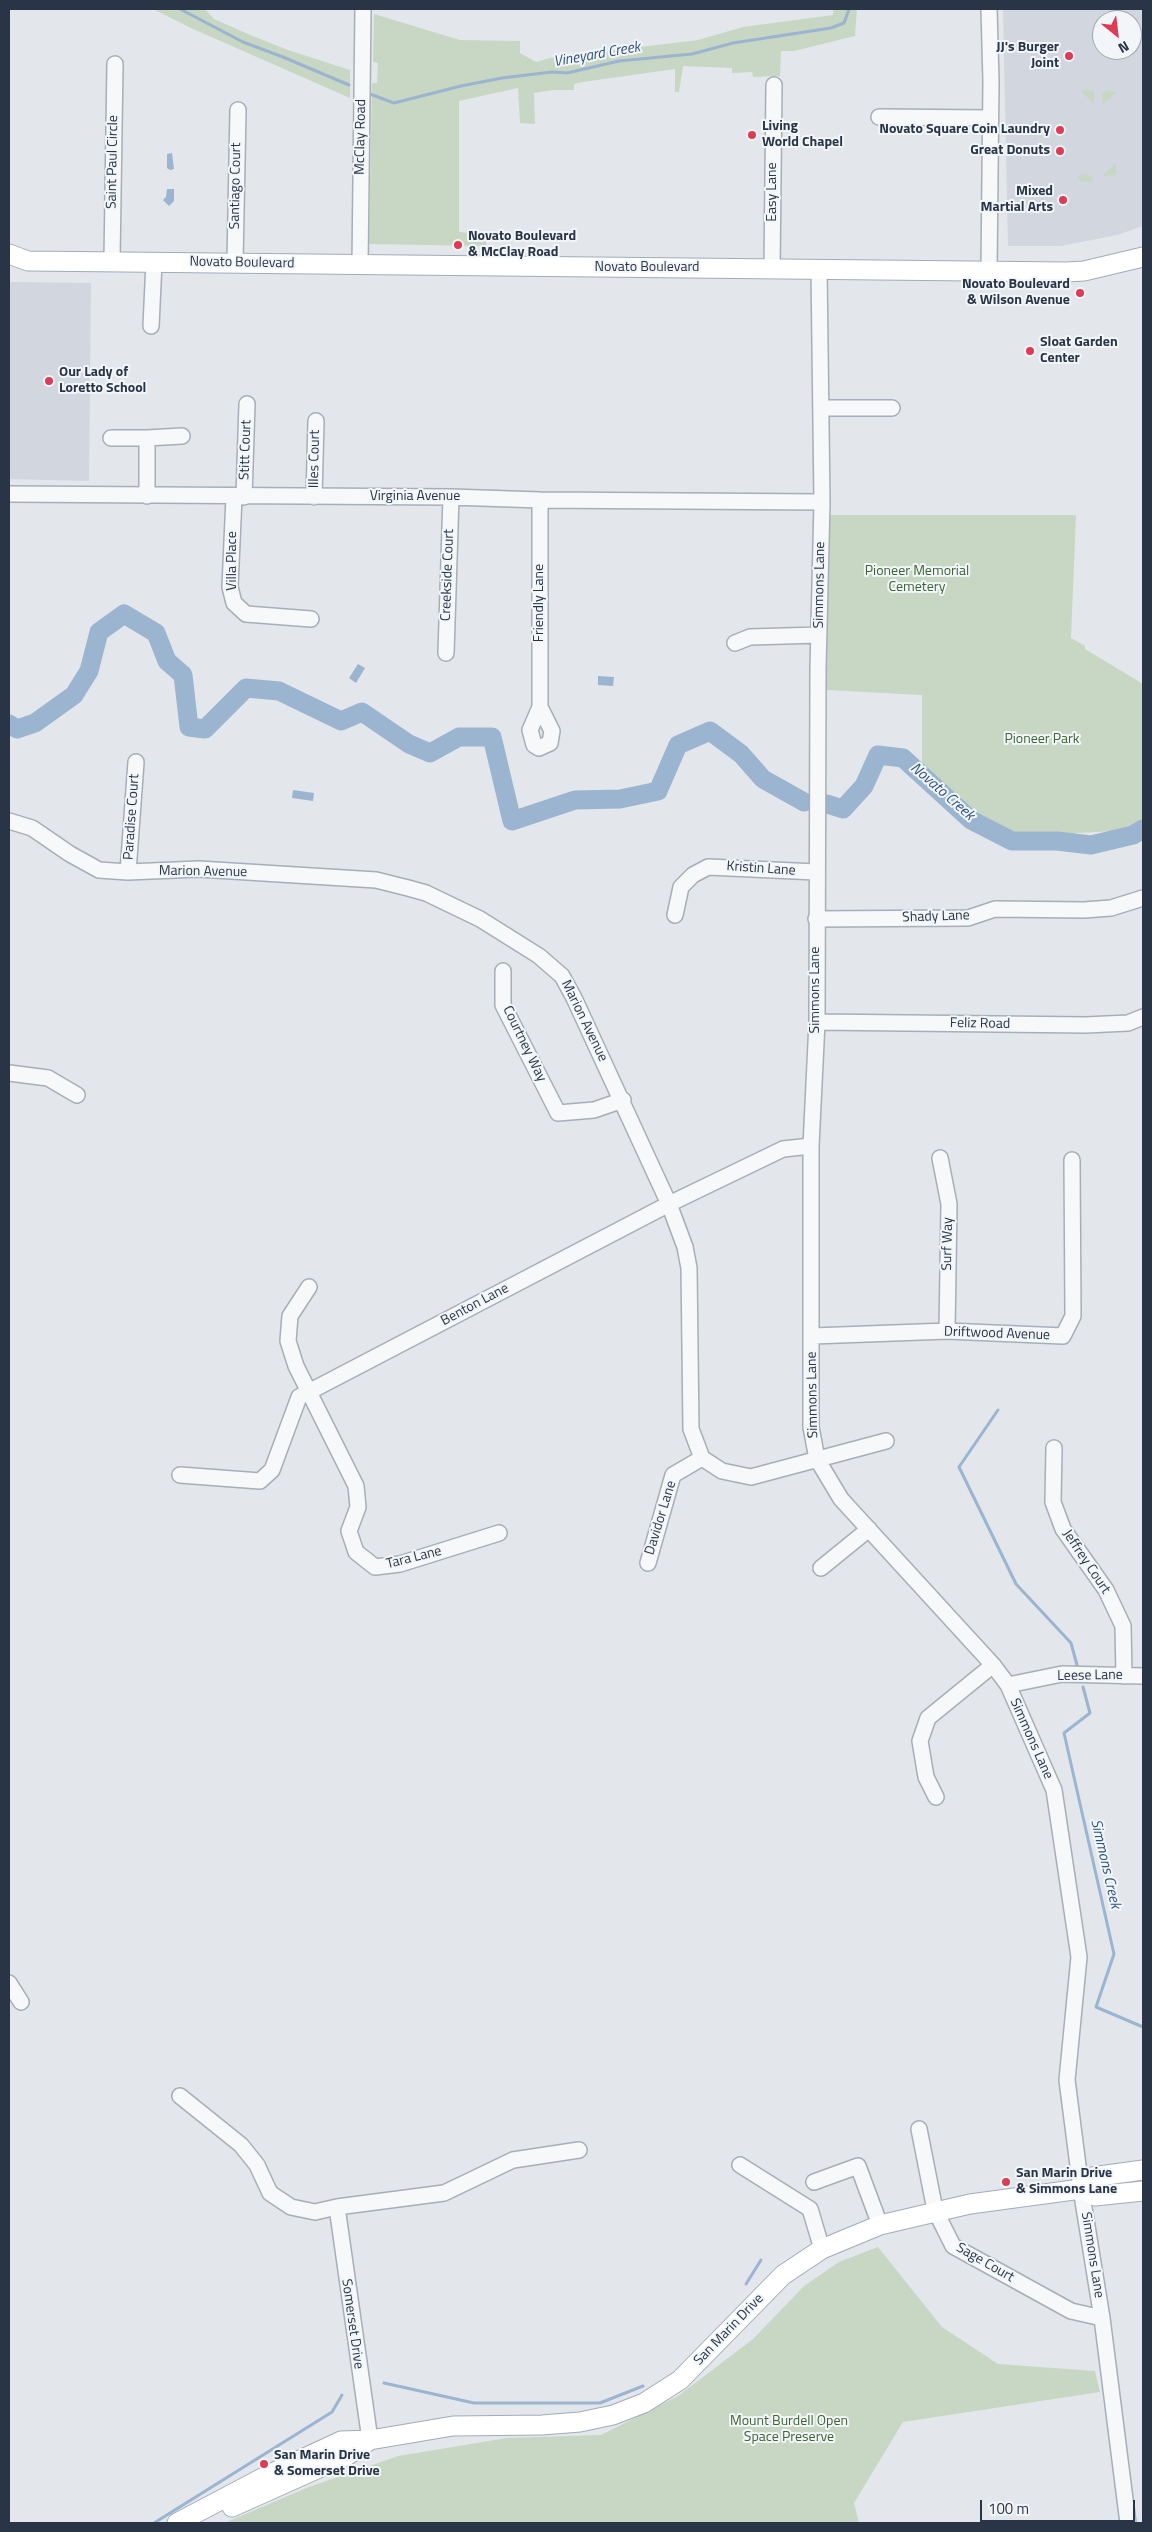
<!DOCTYPE html>
<style>
body{margin:0}
#map{position:relative;width:1152px;height:2532px;overflow:hidden;background:#e3e7ec;font-family:"Titillium Web",sans-serif}
canvas{display:block}
.frame{position:absolute;inset:0;border:10px solid #293447;pointer-events:none}
.north{position:absolute;left:1092px;top:10px;width:50px;height:50px;box-sizing:border-box;background:#f3f6f9;border:1px solid #a2a8b2;border-radius:50%;rotate:151deg;font-size:14px;font-weight:700;line-height:20px;text-align:center;color:#293447}
.north::after{content:'';display:block;margin:auto;width:18px;height:22px;background:#dc3d55;clip-path:polygon(50% 0,100% 100%,50% 72%,0 100%)}
.scale{position:absolute;left:980px;top:2500px;width:155px;height:22px;box-sizing:border-box;border:2px solid #293447;border-top:0;padding-left:6px;font-size:15px;line-height:18px;white-space:nowrap;color:#293447;-webkit-text-stroke:4px #f3f6f9;paint-order:stroke}
</style>
<div id="map">
<canvas width="1152" height="2532"></canvas>
<div class="frame"></div>
<div class="north">N</div>
<div class="scale">100 m</div>
</div>
<script>
const g = document.querySelector('canvas').getContext('2d');
g.lineJoin = 'round';
function fillPath(path, color) { g.fillStyle = color; g.fill(path, 'evenodd'); }
const toPath = rows => new Path2D(rows.map(r => 'M' + r).join(''));
function stroke(path, color, width, dash) { g.strokeStyle = color; g.lineWidth = width; g.lineCap = dash ? 'butt' : 'round'; g.setLineDash(dash || []); g.stroke(path); }
function label(font, color, halo, rows, align = 'center') {
  g.font = font + ' "Titillium Web",sans-serif'; g.lineWidth = 4; g.setLineDash([]); g.textBaseline = 'middle'; g.strokeStyle = halo; g.fillStyle = color; for (const [text, x, y, turn = 0] of rows) {
    g.save(); g.translate(x, y); g.rotate((+turn || 0) * Math.PI / 180); g.textAlign = isNaN(turn) ? turn : align; if (halo) g.strokeText(text, 0, 0); g.fillText(text, 0, 0); g.restore();
  }
}
fillPath(toPath([
 [1003,9,1143,9,1143,226,1117,235,1061,246,1008,246],
 [1102,20,1132,20,1132,50,1102,50],
 [9,282,91,283,89,481,9,479]
]), '#d1d6df');
fillPath(toPath([
 [153,9,205,9,214,19,248,34,288,50,350,70,350,98,193,29],
 [833,9,857,9,855,36,794,51,781,51,780,76,753,77,752,72,732,73,732,68,683,66,679,92,675,92,675,69,583,82,574,84,574,90,553,90,534,93,535,124,520,123,518,88,459,101,459,232,486,234,486,246,369,244,372,83,377,83,378,63,373,62,374,14,460,40,520,41,520,53,536,62,550,58,698,40,743,27,833,15],
 [1082,90,1094,91,1094,104,1082,92],
 [1106,90,1116,92,1103,104,1102,94],
 [1116,163,1116,175,1104,176,1103,175],
 [1083,174,1092,177,1093,182,1080,181,1078,176],
 [830,515,1076,515,1071,638,1085,646,1085,649,1143,684,1143,824,1115,831,1077,833,1039,844,1001,837,969,808,942,801,922,778,922,695,826,690],
 [878,2247,942,2327,998,2364,1095,2371,1100,2392,903,2422,854,2503,859,2523,224,2523,309,2487,398,2456,507,2438,601,2435,678,2396,753,2339,804,2286,839,2262]
]), '#c8d7c3');
fillPath(toPath([
 [172,153,174,169,170,170,167,168,167,154],
 [167,189,174,189,174,201,169,206,163,200,166,197],
 [358,664,365,668,356,683,349,678],
 [598,676,614,677,613,686,598,685],
 [293,790,314,793,313,801,292,798]
]), '#9bb4cf');
stroke(toPath([
 [180,9,243,42,283,57,349,85],
 [370,94,394,103,461,86,502,78,552,72,567,73,619,61,692,54,733,43,831,28,844,23,849,9],
 [998,1410,959,1467,1016,1584,1071,1643,1077,1665],
 [1083,1687,1090,1713,1064,1733,1114,1954,1096,2007,1143,2027],
 [746,2284,761,2260],
 [384,2383,474,2403,600,2403,643,2386],
 [154,2523,332,2412,342,2395]
]), '#9bb4cf', 3);
stroke(toPath([
 [9,724,17,729,35,723,74,695,89,671,99,632,124,614,156,633,167,661,183,675,189,727,205,729,246,688,279,691,341,721,362,712,409,744,430,753,459,737,492,737,512,821,575,800,620,799,658,791,678,745,710,731,741,754,763,779,804,802],
 [827,804,843,809,864,786,878,755,903,758,971,820,1012,841,1057,841,1091,845,1133,835,1143,829]
]), '#9bb4cf', 19);
const minor = toPath([
 [989,9,991,81,989,270],
 [879,117,990,118],
 [112,260,115,64],
 [235,262,238,110],
 [360,265,363,9],
 [772,269,774,85],
 [819,269,822,502,818,668,817,1022,811,1146,811,1427,817,1459,841,1499,993,1665,1008,1685,1054,1790,1079,1957,1067,2080,1081,2189,1102,2318,1128,2523],
 [151,326,154,262],
 [822,408,892,408],
 [111,438,147,438],
 [9,494,451,497,540,500,822,502],
 [147,496,147,438,182,436],
 [234,497,230,587,234,603,246,614,311,619],
 [244,497,247,404],
 [314,497,316,421],
 [735,643,750,637,819,635],
 [446,653,451,497],
 [540,707,552,731,550,743,539,748,534,745,530,730,540,707,540,500],
 [9,821,32,828,70,854,99,870,128,872,199,869,376,880,408,888,426,893,480,919,539,956,562,976,574,998,669,1204,685,1247,689,1268,691,1429,702,1458,722,1471,751,1477,886,1441],
 [128,872,136,762],
 [675,915,681,887,693,875,708,867,816,872],
 [816,919,968,918,995,909,1084,910,1111,908,1143,898],
 [503,971,503,1005,558,1113,594,1110,623,1100],
 [817,1022,1086,1025,1128,1023,1143,1017],
 [9,1073,48,1078,77,1095],
 [940,1158,949,1204,947,1331],
 [309,1287,290,1316,288,1341,296,1366,356,1486,358,1507,349,1531,356,1552,375,1567,400,1564,499,1533],
 [813,1336,947,1331,1063,1336,1073,1316,1072,1160],
 [1054,1448,1053,1502,1063,1529,1106,1590,1123,1626,1124,1676],
 [180,1475,260,1481,272,1470,299,1397,669,1204,783,1149,811,1146],
 [648,1563,673,1475,702,1458],
 [821,1568,869,1529],
 [1008,1685,1062,1674,1143,1676],
 [936,1797,926,1777,920,1741,928,1718,993,1665],
 [9,1983,21,2002],
 [180,2096,241,2145,257,2165,270,2193,291,2207,315,2212,337,2207,444,2193,513,2160,579,2150],
 [919,2129,935,2210,953,2246,1071,2311,1102,2318],
 [740,2165,810,2209,822,2249],
 [814,2182,858,2166,880,2225],
 [337,2207,370,2440]
]);
const major = toPath([
 [9,254,28,261,1066,272,1084,271,1143,257],
 [1081,2189,1092,2177,1143,2170],
 [232,2507,348,2455,370,2440],
 [177,2523,270,2474,341,2441,370,2440,453,2426,542,2425,580,2422,613,2415,644,2403,680,2380,783,2275,822,2249,880,2225,970,2204,1081,2189,1095,2196,1143,2191]
]);
stroke(minor, '#a7aeb7', 18);
stroke(major, '#a1abb9', 21);
stroke(minor, '#f6f8fa', 15);
stroke(major, '#fff', 19);
for (const [x, y, r, color] of [
 [1069,56,5,"#dc3d55"],
 [1060,130,5,"#dc3d55"],
 [752,135,5,"#dc3d55"],
 [1060,151,5,"#dc3d55"],
 [1063,200,5,"#dc3d55"],
 [458,245,5,"#dc3d55"],
 [1080,293,5,"#dc3d55"],
 [1030,351,5,"#dc3d55"],
 [49,381,5,"#dc3d55"],
 [1006,2182,5,"#dc3d55"],
 [264,2464,5,"#dc3d55"]
]) { const dot = new Path2D(); dot.arc(x, y, r, 0, 2 * Math.PI); g.fillStyle = color; g.fill(dot); stroke(dot, '#f3f6f9', 2); }
label('bold 14px', '#293447', '#f3f6f9', [
 ["JJ's Burger",1059,48,"right"],
 ["Joint",1059,64,"right"],
 ["Living",762,127],
 ["World Chapel",762,143],
 ["Novato Square Coin Laundry",1050,130,"right"],
 ["Great Donuts",1050,151,"right"],
 ["Mixed",1053,192,"right"],
 ["Martial Arts",1053,208,"right"],
 ["Novato Boulevard",468,237],
 ["& McClay Road",468,253],
 ["Novato Boulevard",1070,285,"right"],
 ["& Wilson Avenue",1070,301,"right"],
 ["Sloat Garden",1040,343],
 ["Center",1040,359],
 ["Our Lady of",59,373],
 ["Loretto School",59,389],
 ["San Marin Drive",1016,2174],
 ["& Simmons Lane",1016,2190],
 ["San Marin Drive",274,2456],
 ["& Somerset Drive",274,2472]
], 'left');
label('14px', '#293447', '#f3f6f9', [
 ["McClay Road",361,137,-89],
 ["Saint Paul Circle",113,162,-89],
 ["Santiago Court",236,186,-89],
 ["Easy Lane",773,192,-90],
 ["Novato Boulevard",242,263,1],
 ["Novato Boulevard",647,268],
 ["Stitt Court",246,450,-88],
 ["Illes Court",315,459,-89],
 ["Virginia Avenue",415,497],
 ["Villa Place",233,561,-90],
 ["Creekside Court",448,575,-88],
 ["Simmons Lane",820,585,-89],
 ["Friendly Lane",540,603,-90],
 ["Paradise Court",132,817,-86],
 ["Kristin Lane",761,869,4],
 ["Marion Avenue",203,872,1],
 ["Shady Lane",936,917,-2],
 ["Simmons Lane",816,990,-90],
 ["Marion Avenue",584,1021,64],
 ["Feliz Road",980,1024,1],
 ["Courtney Way",524,1044,64],
 ["Surf Way",948,1244,-89],
 ["Benton Lane",475,1305,-28],
 ["Driftwood Avenue",997,1334,2],
 ["Simmons Lane",813,1395,-91],
 ["Davidor Lane",661,1518,-73],
 ["Tara Lane",414,1558,-14],
 ["Jeffrey Court",1086,1562,56],
 ["Leese Lane",1090,1676,-1],
 ["Simmons Lane",1031,1739,66],
 ["Simmons Lane",1092,2255,81],
 ["Sage Court",985,2263,30],
 ["Somerset Drive",352,2324,82],
 ["San Marin Drive",729,2330,-46]
]);
label('14px', '#3d6434', '#f3f6f9', [
 ["Pioneer Memorial",917,572],
 ["Cemetery",917,588],
 ["Pioneer Park",1042,740],
 ["Mount Burdell Open",789,2422],
 ["Space Preserve",789,2438]
]);
label('italic 15px', '#2e527f', '#f3f6f9', [
 ["Vineyard Creek",597,55,-10],
 ["Novato Creek",942,792,41],
 ["Simmons Creek",1105,1864,77]
]);
</script>
